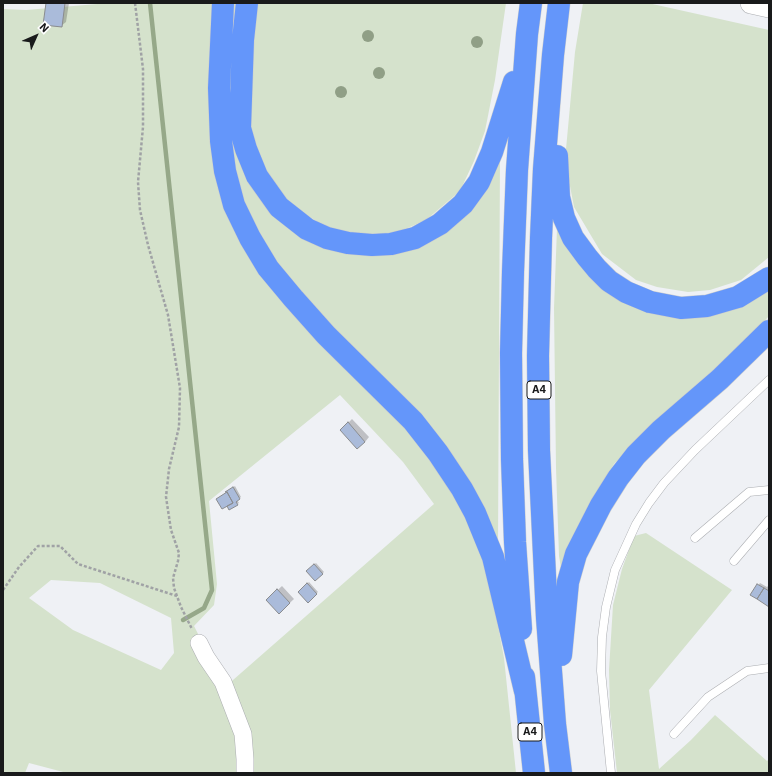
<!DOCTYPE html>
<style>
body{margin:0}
#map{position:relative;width:772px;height:776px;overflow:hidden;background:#eff1f5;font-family:"IBM Plex Sans",sans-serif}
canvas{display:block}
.frame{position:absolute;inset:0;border:4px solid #191a1b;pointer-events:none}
.north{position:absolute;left:16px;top:16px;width:40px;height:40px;-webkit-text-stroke:3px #fff;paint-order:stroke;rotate:45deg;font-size:11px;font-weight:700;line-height:16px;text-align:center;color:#191a1b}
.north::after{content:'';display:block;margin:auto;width:14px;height:18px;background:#191a1b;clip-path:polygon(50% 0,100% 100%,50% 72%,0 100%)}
</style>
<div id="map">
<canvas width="772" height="776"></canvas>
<div class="frame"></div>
<div class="north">N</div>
</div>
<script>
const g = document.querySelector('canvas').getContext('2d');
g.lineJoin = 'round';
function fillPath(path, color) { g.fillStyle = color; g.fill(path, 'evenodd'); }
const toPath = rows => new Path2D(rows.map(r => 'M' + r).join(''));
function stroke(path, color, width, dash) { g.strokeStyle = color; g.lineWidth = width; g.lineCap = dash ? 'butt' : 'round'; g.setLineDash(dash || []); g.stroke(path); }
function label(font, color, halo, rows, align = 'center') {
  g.font = font + ' "IBM Plex Sans",sans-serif'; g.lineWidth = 3.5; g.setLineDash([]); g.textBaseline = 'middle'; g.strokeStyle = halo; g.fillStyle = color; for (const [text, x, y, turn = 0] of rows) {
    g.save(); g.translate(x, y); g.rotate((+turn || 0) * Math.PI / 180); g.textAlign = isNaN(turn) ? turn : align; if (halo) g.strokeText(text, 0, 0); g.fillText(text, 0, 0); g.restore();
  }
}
fillPath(toPath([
 [109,3,215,3,235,230,421,442,462,505,486,561,504,658,516,773,67,773,29,763,25,773,3,773,3,9,26,10],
 [340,395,403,462,434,504,225,687,194,626,214,605,217,584,209,501],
 [51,580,100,583,171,618,174,653,161,670,73,630,29,598],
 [230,3,238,3,233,128,318,242,435,238,472,210,500,156,498,544,335,329,283,270,257,234,242,197,232,165,228,128],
 [256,3,506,3,495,80,485,131,474,161,460,191,426,220,396,233,369,234,338,231,318,222,296,209,277,188,263,167,250,126,249,78],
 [583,3,648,3,769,30,769,257,741,280,710,290,688,292,657,287,636,280,602,254,574,207,565,160,575,52],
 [557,228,655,312,769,289,769,316,742,346,696,385,637,440,614,464,588,507,561,568,559,556,556,468,554,308],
 [646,533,732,590,649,690,659,769,691,740,715,715,767,761,769,759,769,773,617,773,610,710,609,670,613,605,622,569,634,536]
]), '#d5e2cc');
fillPath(toPath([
 [48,3,69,3,66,22,61,26],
 [352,419,369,437,365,442,341,430],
 [235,486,241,497,237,500,239,503,237,504,227,505,217,499],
 [316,563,324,572,315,580,307,571],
 [309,582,318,592,308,601,299,592],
 [760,583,767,587,769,585,769,606,751,595],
 [282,586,294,599,279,613,267,600]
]), '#0003');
stroke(toPath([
 [150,3,212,590,204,608,183,620]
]), '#96a889', 4.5);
const building = toPath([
 [46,3,65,3,62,27,43,25,46,3],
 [348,422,365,442,357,449,340,430,348,422],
 [233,487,240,499,236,502,238,505,229,510,227,506,233,503,227,492,225,492,233,487],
 [227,492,233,503,222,509,216,499,227,492],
 [314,564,323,574,315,581,306,571,314,564],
 [307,583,317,594,308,603,298,592,307,583],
 [757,584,764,588,757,599,750,595,757,584],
 [764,588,769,591,769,607,757,599,764,588],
 [277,589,290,603,279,614,266,600,277,589]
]);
fillPath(building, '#aabbda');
stroke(building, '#8a8c8f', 1);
const service = toPath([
 [695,538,749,492,769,490],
 [734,561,769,520],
 [674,734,708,697,747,671,769,668],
 [611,773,601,671,602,637,606,607,615,570,636,524,649,503,664,483,695,450,769,380]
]);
const minor = toPath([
 [199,643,206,657,223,682,243,734,245,759,245,773]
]);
const tertiary = toPath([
 [751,3,769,7]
]);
const motorway = toPath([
 [223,3,219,88,221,141,225,171,234,205,250,238,268,268,293,298,326,335,413,421,438,453,462,489,475,513,493,557,525,691],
 [247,3,243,40,240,128,246,149,257,176,279,207,307,229,327,238,348,243,372,245,391,244,415,238,440,224,463,204,479,182,492,152,514,82],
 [559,3,553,55,544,169,541,238,538,356,539,450,547,618,555,724,561,773],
 [557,156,559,197,564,218,573,238,587,257,597,269,609,281,626,292,650,302,681,308,707,306,738,297,769,278],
 [521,629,515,542,512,459,511,353,513,272,517,170,527,34,531,3],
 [561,655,568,582,576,554,601,505,618,478,636,455,661,430,720,379,769,331],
 [524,677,534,773]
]);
stroke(service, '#abadb1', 9);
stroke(minor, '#abadb1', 18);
stroke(tertiary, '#abadb1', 22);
stroke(motorway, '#cccdcd', 23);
stroke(toPath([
 [135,3,143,69,143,127,138,182,140,210,148,245,168,315,180,388,179,427,169,469,166,497,171,530,179,553,178,561,173,578,174,588,181,607,192,629],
 [3,590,19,567,38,546,60,546,78,564,177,596]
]), '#a0a2a5', 2.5, [3, 2]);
stroke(service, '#fff', 8);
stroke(minor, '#fff', 17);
stroke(tertiary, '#fff', 21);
stroke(motorway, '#6496fa', 22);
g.fillStyle = '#909f86';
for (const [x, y] of [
 [368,36],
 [477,42],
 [379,73],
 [341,92]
]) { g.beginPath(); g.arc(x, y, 6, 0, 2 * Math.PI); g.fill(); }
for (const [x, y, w] of [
 [539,390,24],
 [530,732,24]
]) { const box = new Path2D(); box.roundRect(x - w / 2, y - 9, w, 18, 3); g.fillStyle = '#fff'; g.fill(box); stroke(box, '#191a1b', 1); }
label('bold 11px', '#191a1b', null, [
 ["A4",539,390],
 ["A4",530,732]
]);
</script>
